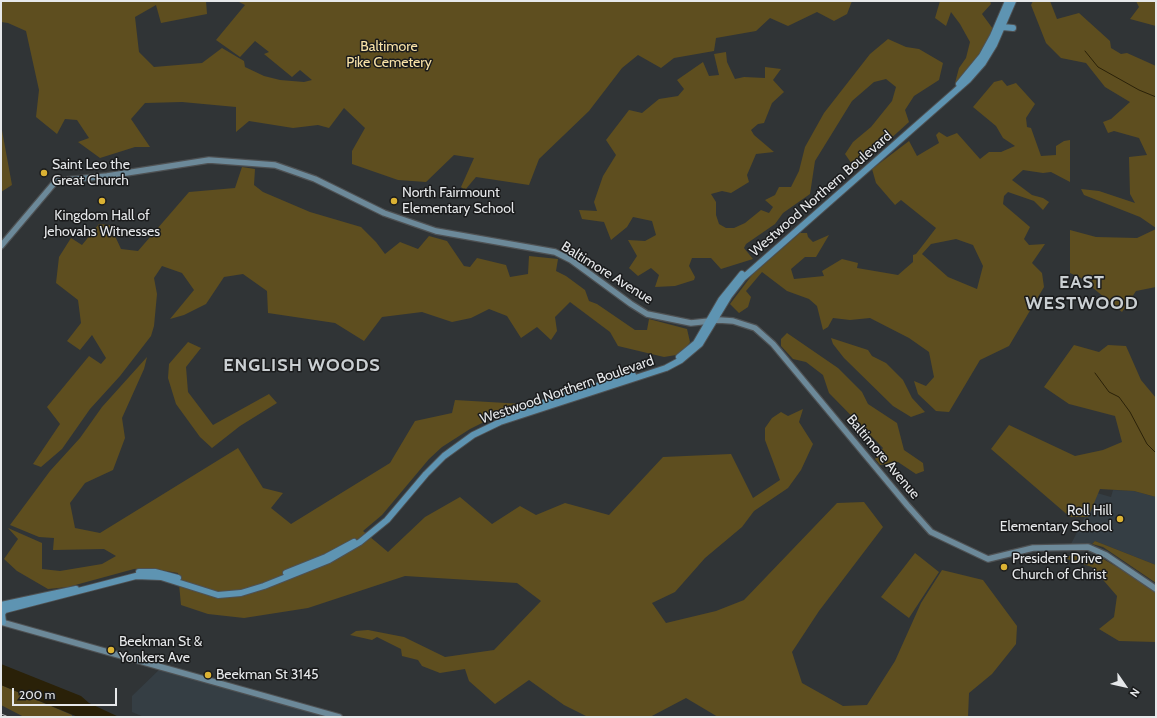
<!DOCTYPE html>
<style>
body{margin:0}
#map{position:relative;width:1157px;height:718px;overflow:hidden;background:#303436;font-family:Cabin,sans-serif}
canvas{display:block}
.frame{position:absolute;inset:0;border:2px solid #e6e8ea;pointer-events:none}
.north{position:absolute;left:1105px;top:666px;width:40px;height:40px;-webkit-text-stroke:3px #1a1b1c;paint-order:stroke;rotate:124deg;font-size:11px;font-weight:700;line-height:16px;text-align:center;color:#e6e8ea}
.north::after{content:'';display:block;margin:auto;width:14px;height:18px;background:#e6e8ea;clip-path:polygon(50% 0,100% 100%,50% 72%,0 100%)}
.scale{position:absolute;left:12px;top:688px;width:105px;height:18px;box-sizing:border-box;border:2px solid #e6e8ea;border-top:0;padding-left:5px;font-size:12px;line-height:14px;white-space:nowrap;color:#e6e8ea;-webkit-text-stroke:3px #1a1b1c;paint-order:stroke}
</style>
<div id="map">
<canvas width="1157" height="718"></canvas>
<div class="frame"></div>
<div class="north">N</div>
<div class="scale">200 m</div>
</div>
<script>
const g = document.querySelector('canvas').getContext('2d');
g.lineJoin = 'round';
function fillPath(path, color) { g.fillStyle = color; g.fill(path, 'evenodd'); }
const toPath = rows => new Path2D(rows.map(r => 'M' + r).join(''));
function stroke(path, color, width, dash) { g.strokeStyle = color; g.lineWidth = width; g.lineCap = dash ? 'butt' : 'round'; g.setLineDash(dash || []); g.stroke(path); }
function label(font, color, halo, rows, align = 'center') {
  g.font = font + ' Cabin,sans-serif'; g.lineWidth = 3; g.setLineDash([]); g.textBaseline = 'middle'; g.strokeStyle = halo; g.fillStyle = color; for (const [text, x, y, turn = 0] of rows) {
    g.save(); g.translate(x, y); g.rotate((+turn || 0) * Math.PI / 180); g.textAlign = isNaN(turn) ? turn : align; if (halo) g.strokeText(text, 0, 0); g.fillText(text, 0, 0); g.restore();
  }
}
fillPath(toPath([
 [1113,490,1134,491,1156,497,1156,565,1095,541,1088,547,1070,546,1097,493,1111,497],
 [162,667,339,717,144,717,132,712,132,696]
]), '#353e44');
fillPath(toPath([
 [1,1,206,1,207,14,161,23,156,5,135,17,139,52,154,67,202,63,222,48,244,61,245,67,264,76,280,80,304,82,312,80,300,70,292,77,264,54,269,52,255,41,240,57,216,40,245,5,237,1,852,1,847,14,834,21,817,12,788,26,770,18,756,31,716,38,714,51,674,58,661,68,638,55,622,68,589,111,539,159,529,185,476,177,465,190,461,187,474,158,454,155,426,182,398,180,352,164,352,151,365,128,344,108,329,128,318,125,293,128,249,121,236,132,236,107,182,102,145,103,131,119,150,147,135,147,100,158,78,142,89,138,77,120,65,119,57,134,36,117,39,90,26,31,8,23,1,22],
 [940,1,990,1,991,4,982,14,993,29,981,54,955,83,959,68,966,58,970,42,960,24,951,12,946,26,935,18],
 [1033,1,1050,1,1057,19,1079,13,1110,41,1111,48,1121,54,1127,53,1156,66,1156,228,1140,217,1084,195,1081,189,1099,191,1135,203,1130,194,1129,157,1147,155,1139,138,1114,131,1108,133,1103,122,1111,119,1130,102,1105,87,1086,63,1061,58,1046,43,1031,5],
 [1136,1,1156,1,1156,26,1130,19,1139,7],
 [888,39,906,47,919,49,943,63,939,80,914,96,905,110,909,122,856,170,845,154,853,142,871,127,892,101,896,87,886,79,874,82,852,101,815,161,810,194,783,213,775,224,746,244,744,248,753,259,721,269,711,258,692,258,689,266,695,277,694,280,675,286,655,287,659,275,651,268,638,276,629,268,637,256,628,240,645,241,656,235,652,221,633,217,627,227,611,240,604,222,582,219,579,210,597,211,594,202,603,176,616,155,606,140,629,110,642,113,659,99,678,96,684,89,677,80,703,62,709,76,719,75,714,54,726,52,727,62,735,79,744,77,765,78,765,67,781,69,773,80,784,92,772,103,764,123,758,124,751,130,754,135,774,152,756,154,747,175,749,182,731,193,722,191,711,194,716,202,716,215,719,224,726,228,734,228,745,223,761,210,769,213,773,207,765,200,775,195,779,187,791,187,799,171,805,147,824,113,870,54],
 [1002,80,1007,86,1016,83,1035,104,1026,118,1027,127,1031,128,1041,156,1056,155,1056,146,1064,141,1070,140,1070,182,1051,172,1043,173,1023,170,1012,180,1032,195,1043,198,1049,202,1043,210,1034,201,1008,192,1004,196,1003,204,1030,227,1024,239,1029,245,1045,244,1032,263,1042,273,1044,287,1009,346,980,360,949,412,936,411,918,394,914,381,926,386,934,377,929,352,909,338,870,318,850,320,833,318,828,327,823,330,817,306,809,299,787,291,762,272,746,291,751,297,748,307,739,313,730,304,752,275,800,233,807,233,808,237,813,242,829,235,816,257,805,257,791,269,794,279,824,276,822,271,842,259,858,263,857,268,898,275,913,262,913,255,916,254,936,228,901,200,895,205,876,183,872,169,909,141,917,156,939,143,936,135,939,132,947,137,957,133,980,159,989,152,1001,152,1015,146,1003,138,996,126,973,107,994,82],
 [956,239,973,245,983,266,977,289,948,277,922,254,931,244],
 [1,125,12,185,1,192],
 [242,167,255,169,254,185,263,192,310,212,361,227,376,242,385,254,400,242,418,249,429,236,447,241,464,266,470,267,477,258,506,265,510,277,528,274,529,256,558,259,556,271,566,276,585,290,589,301,597,304,635,330,647,330,649,319,687,329,690,342,682,354,664,357,618,346,610,332,570,302,555,317,557,331,551,340,537,327,521,338,507,316,489,309,471,318,452,322,422,312,382,317,364,341,335,323,268,313,267,291,243,274,224,277,206,304,184,315,170,319,194,290,182,273,162,266,154,278,157,294,154,326,151,336,120,376,90,409,62,449,41,467,33,464,60,424,47,407,89,356,101,364,106,358,92,335,80,350,67,341,81,323,78,300,56,283,59,257,71,238,82,245,99,224,110,225,121,249,138,251,189,192,235,188],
 [1156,229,1156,287,1136,291,1122,312,1081,278,1070,273,1070,230,1096,237,1137,238],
 [787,333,838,368,862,392,868,404,897,423,904,450,923,463,924,471,916,474,898,462,880,465,875,459,883,448,829,393,823,375,806,362,793,359,781,346,781,339],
 [831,338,868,350,872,356,886,363,903,380,912,398,925,412,911,417,893,406,844,358,833,344],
 [188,342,201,348,186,367,188,392,213,425,269,394,277,403,240,426,212,448,200,437,176,404,168,378,169,364],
 [1074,345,1099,352,1108,345,1126,346,1141,380,1156,398,1156,497,1134,491,1100,489,1088,517,1070,517,991,449,1009,425,1075,456,1103,450,1122,442,1115,416,1069,404,1044,387],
 [147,357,144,369,122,418,125,438,113,470,85,483,70,503,75,528,100,533,238,448,263,488,283,493,271,508,291,524,390,463,415,421,452,413,455,400,523,404,514,409,496,416,470,429,442,447,429,459,382,515,363,531,388,552,425,517,460,497,492,524,520,506,536,515,565,503,609,515,663,457,731,454,753,498,780,480,765,440,765,428,772,418,781,412,788,416,803,409,799,422,813,444,801,470,788,488,754,511,742,527,705,558,675,592,652,603,666,623,716,611,744,600,837,503,864,502,883,527,819,611,792,652,802,683,843,706,867,705,895,661,921,603,942,570,983,580,1017,626,1016,644,992,674,969,693,968,717,718,717,686,698,650,717,588,717,564,705,529,680,495,704,469,681,465,669,440,673,422,666,418,660,402,656,401,649,377,637,372,640,350,635,356,631,368,630,404,637,445,657,494,650,541,601,517,583,405,576,308,608,244,618,208,614,181,605,178,573,149,568,134,569,68,587,48,589,17,571,4,559,18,539,8,528,42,543,42,569,60,571,102,564,116,556,104,549,53,550,54,538,39,537,10,525,50,471,80,438,102,407],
 [1095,541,1156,565,1156,583,1103,547,1092,544],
 [915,553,939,572,909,618,881,597],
 [1058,556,1098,556,1124,571,1156,593,1156,642,1119,641,1099,629,1114,617,1117,596,1092,567],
 [1,685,72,715,72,717,24,717,1,705]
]), '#5e4e1f');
fillPath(toPath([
 [1,664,81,696,89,703,119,717,78,717,1,685]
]), '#2a2108');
stroke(toPath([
 [1085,51,1098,67,1139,90,1156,97],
 [1095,373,1109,392,1119,397,1130,412,1147,444,1156,453]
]), '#2a2108', 1);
const secondary = toPath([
 [1,246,56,181,107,176,209,160,275,165,315,179,384,213,436,231,555,252,571,260,631,304,647,314,691,323,719,320,733,321,755,328,773,344,907,505,931,532,988,559,1033,548,1088,547,1106,555,1156,589],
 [1,622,339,717]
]);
const primary = toPath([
 [1003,27,1013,28],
 [959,84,982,56,993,36,1008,1],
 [679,357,696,343,721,300,742,274],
 [503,417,556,398,633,375],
 [139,572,155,572,178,578],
 [286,573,326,557,354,542],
 [1,605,76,589],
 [1,611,136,576,161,577,218,595,241,593,264,586,329,560,360,542,387,520,426,474,444,456,473,435,500,422,666,368,681,360,700,344,729,296,743,278,968,80,983,63,994,45,1013,1],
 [3,622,2,614,5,609]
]);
stroke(secondary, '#4e5153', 8);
stroke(primary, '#4e5153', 8);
stroke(secondary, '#6c8999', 5.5);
stroke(primary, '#5e94b2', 6);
stroke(toPath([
 [1,714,9,717]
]), '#bec0c2', 1, [6, 3]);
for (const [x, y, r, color] of [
 [44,173,4,"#dbb233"],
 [102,201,4,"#dbb233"],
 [394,201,4,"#dbb233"],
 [1120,519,4,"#dbb233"],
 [1004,567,4,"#dbb233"],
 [111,650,4,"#dbb233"],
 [208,675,4,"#dbb233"]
]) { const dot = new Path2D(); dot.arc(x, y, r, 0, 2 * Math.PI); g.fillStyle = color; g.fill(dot); stroke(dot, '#1a1b1c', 1.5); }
label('14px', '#f9e3a8', '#1a1b1c', [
 ["Baltimore",389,47],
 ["Pike Cemetery",389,63]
]);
label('14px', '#e6e8ea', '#1a1b1c', [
 ["Saint Leo the",52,165],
 ["Great Church",52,181],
 ["North Fairmount",402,193],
 ["Elementary School",402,209],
 ["Kingdom Hall of",102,216,"center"],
 ["Jehovahs Witnesses",102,232,"center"],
 ["Roll Hill",1112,511,"right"],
 ["Elementary School",1112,527,"right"],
 ["President Drive",1012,559],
 ["Church of Christ",1012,575],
 ["Beekman St &",119,642],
 ["Yonkers Ave",119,658],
 ["Beekman St 3145",216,675]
], 'left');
label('14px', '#e6e8ea', '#1a1b1c', [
 ["Westwood Northern Boulevard",821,194,-41],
 ["Baltimore Avenue",607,273,32],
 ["Westwood Northern Boulevard",567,390,-19],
 ["Baltimore Avenue",883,457,50]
]);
g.letterSpacing = '1px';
label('bold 18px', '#cacfd2', '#1a1b1c', [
 ["EAST",1082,283],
 ["WESTWOOD",1082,304],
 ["ENGLISH WOODS",302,366]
]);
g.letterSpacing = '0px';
</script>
